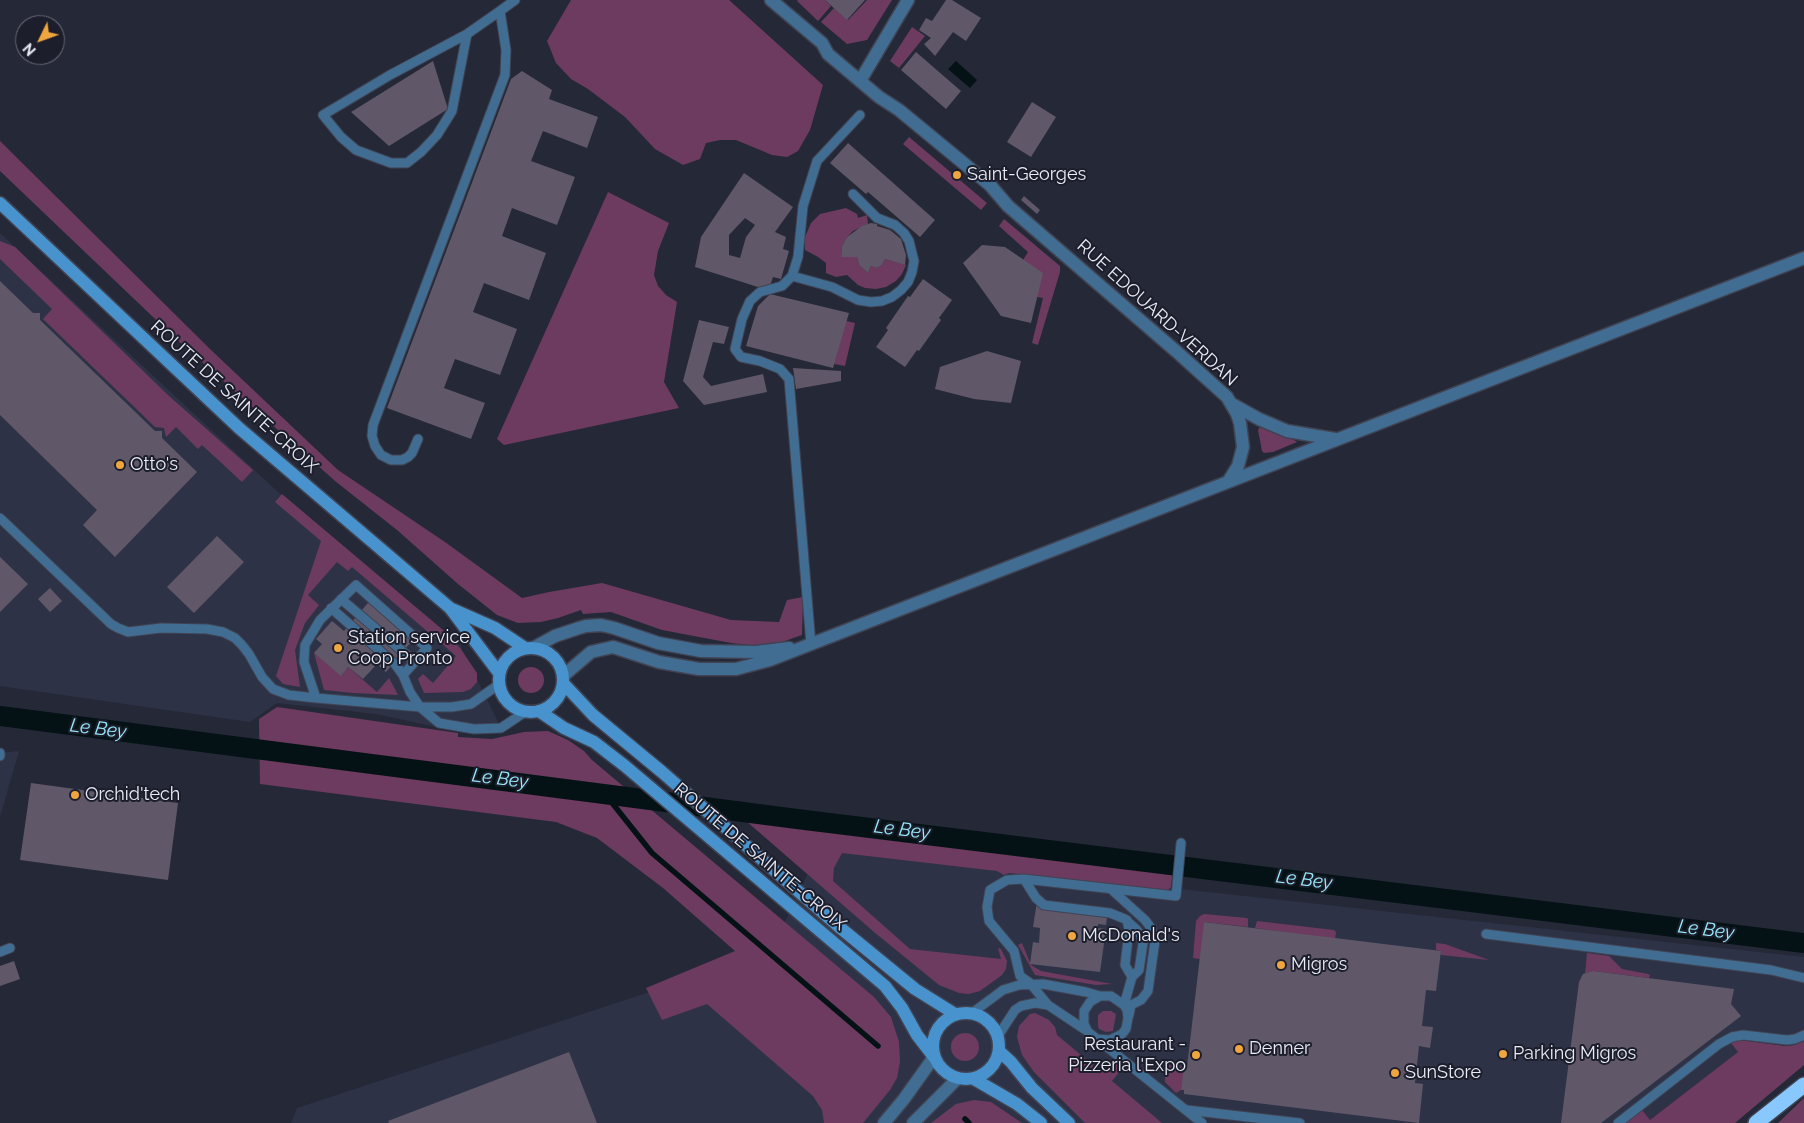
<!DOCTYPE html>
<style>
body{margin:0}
#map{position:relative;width:1804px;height:1123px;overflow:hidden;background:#252837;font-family:Raleway,sans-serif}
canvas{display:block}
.north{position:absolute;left:15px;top:15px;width:50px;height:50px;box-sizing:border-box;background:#1c1e2c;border:1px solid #6e707c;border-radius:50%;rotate:228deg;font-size:14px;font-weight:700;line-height:20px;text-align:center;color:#e9ebf5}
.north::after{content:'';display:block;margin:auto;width:18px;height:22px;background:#f0a63f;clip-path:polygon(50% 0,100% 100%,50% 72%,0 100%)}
</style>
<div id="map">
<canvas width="1804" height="1123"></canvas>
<div class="north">N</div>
</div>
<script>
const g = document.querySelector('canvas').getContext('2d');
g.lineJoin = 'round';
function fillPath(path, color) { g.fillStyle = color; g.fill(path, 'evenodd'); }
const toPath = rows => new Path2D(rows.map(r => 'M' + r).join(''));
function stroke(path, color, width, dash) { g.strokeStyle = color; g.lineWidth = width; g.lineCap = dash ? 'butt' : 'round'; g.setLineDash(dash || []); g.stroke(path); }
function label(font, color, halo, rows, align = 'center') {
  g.font = font + ' Raleway,sans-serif'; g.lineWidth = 4; g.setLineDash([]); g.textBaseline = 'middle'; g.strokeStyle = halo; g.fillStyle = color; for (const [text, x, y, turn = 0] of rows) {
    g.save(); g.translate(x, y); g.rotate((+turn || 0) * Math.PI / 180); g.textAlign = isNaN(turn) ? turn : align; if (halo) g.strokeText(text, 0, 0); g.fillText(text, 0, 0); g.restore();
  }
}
fillPath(toPath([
 [0,233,278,492,460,645,501,728,474,729,459,732,376,714,277,703,250,722,0,686],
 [19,751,0,817,0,753],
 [822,843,1180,889,1804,957,1804,1041,1795,1045,1785,1046,1740,1040,1732,1043,1738,1052,1650,1120,1642,1111,1626,1123,291,1123,297,1108,771,952]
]), '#2e3246');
fillPath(toPath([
 [571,0,729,0,823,85,810,130,798,151,787,157,772,155,736,140,720,140,706,143,700,159,683,165,655,149,625,117,588,89,571,79,556,63,547,41],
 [798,0,825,0,831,6,818,21,797,1],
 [867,0,892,0,867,40,847,44,821,22,834,8,848,20],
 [912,27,925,36,899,68,890,61],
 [909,137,987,203,981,210,903,144],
 [0,141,210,349,338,470,445,542,522,598,549,592,602,583,731,620,779,622,787,600,803,597,802,635,782,642,758,646,731,643,662,630,611,612,583,614,581,610,558,618,541,622,518,623,497,615,458,584,397,530,335,481,175,338,0,171],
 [608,192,669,223,658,251,654,275,658,286,666,295,677,302,664,382,679,408,504,445,497,439],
 [846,208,857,214,858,218,867,215,868,224,853,231,847,237,842,246,841,257,857,257,859,265,868,273,871,266,877,268,882,265,885,259,906,265,902,274,896,281,886,287,876,289,865,288,858,285,847,275,836,277,826,273,826,263,818,257,805,250,805,237,811,223,820,214],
 [1004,219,1060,266,1060,272,1038,345,1032,343,1043,298,1037,297,1023,260,1028,252,999,226],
 [0,241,15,247,169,396,253,470,242,482,202,445,198,449,176,427,166,437,164,428,155,427,43,319,52,309,0,259],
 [846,321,855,323,845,366,834,364],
 [1260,427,1294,440,1297,442,1273,452,1264,453,1262,451,1258,430],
 [282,494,443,630,460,648,477,673,477,682,471,689,463,692,424,693,418,679,423,674,433,683,456,656,352,567,348,571,337,562,308,595,319,605,305,623,295,650,300,687,283,684,276,676,321,541,275,502],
 [314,653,341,675,348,667,377,692,389,678,398,695,353,693,324,690],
 '518 680a13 13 0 1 1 26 0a13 13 0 1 1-26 0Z',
 [277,707,458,733,458,737,492,739,524,732,548,731,568,740,584,751,592,760,874,997,891,1017,899,1042,900,1062,897,1078,890,1090,863,1123,824,1123,822,1110,813,1096,707,1004,662,1020,646,988,735,951,663,888,597,838,556,822,260,784,259,719],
 [738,814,1173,869,1171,887,1168,890,1009,873,1004,875,997,871,842,853,834,868,833,881,910,949,1001,959,998,948,1001,949,1007,961,1006,969,1002,975,980,991,969,994,959,993,939,985,874,932],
 [1204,914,1247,918,1248,919,1248,927,1205,922,1200,959,1193,958,1196,921,1200,916],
 [1257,921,1334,930,1336,932,1335,939,1255,928],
 [1022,943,1031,965,1041,971,1112,984,1096,985,1035,975,1018,945],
 [1436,943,1445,944,1489,960,1441,955,1441,951,1436,950],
 [1587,953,1609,956,1622,969,1648,974,1650,975,1649,978,1593,971,1585,974],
 [1103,1011,1111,1011,1116,1014,1113,1031,1106,1032,1099,1029,1098,1026,1098,1015],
 [1035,1013,1049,1020,1055,1027,1057,1035,1100,1071,1109,1061,1113,1060,1120,1065,1121,1070,1112,1081,1162,1123,1085,1123,1034,1072,1022,1055,1017,1037,1019,1026,1030,1014],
 '951 1047a14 14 0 1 1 28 0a14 14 0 1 1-28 0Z',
 [1740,1040,1785,1046,1795,1045,1804,1041,1804,1065,1735,1123,1626,1123,1642,1110,1650,1120,1738,1052,1731,1043],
 [1169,1065,1185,1067,1181,1090,1176,1093,1165,1082,1165,1073],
 [1804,1098,1804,1123,1778,1123],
 [974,1100,991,1102,1022,1123,931,1123,956,1104]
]), '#6d3b5f');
fillPath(toPath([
 [956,61,977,80,970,88,948,69]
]), '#041215');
stroke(toPath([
 [605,794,652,853,878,1046],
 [965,1119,969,1123]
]), '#041215', 5.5);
stroke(toPath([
 [0,716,797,819,1804,943]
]), '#041215', 20);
fillPath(toPath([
 [825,0,865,0,847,20],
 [946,0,952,0,981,18,966,41,953,32,935,56,924,44,931,38,919,30,926,18,932,21],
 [916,52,961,91,946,109,901,70],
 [433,61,448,109,389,146,351,112],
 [522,71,552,90,549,99,598,117,587,148,543,131,531,161,575,177,557,225,512,208,502,236,546,253,529,300,484,283,473,312,517,329,500,375,455,359,444,388,485,403,471,439,387,408,511,79],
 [1032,102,1056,117,1031,157,1007,142],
 [848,143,935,220,920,237,868,192,866,194,830,163],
 [744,173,793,207,775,232,786,237,783,249,789,251,781,279,773,277,770,286,761,288,695,267,701,237],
 [745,218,755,225,746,237,740,258,729,255,729,235],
 [1024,196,1040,210,1037,214,1021,200],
 [871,223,877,224,877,226,890,230,901,239,906,255,905,265,885,259,882,265,877,268,871,266,868,273,859,265,857,257,841,257,842,246,847,237,862,226],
 [982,245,1005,247,1043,273,1031,323,1001,316,963,263],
 [923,279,952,300,939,318,941,320,919,351,917,350,905,367,876,347,888,330,886,328,908,296,910,297],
 [0,281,33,313,40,313,40,320,155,431,162,431,162,438,197,472,115,557,83,525,97,510,0,415],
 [770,294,849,313,833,368,746,346,758,306],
 [699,320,729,327,724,344,713,342,703,377,711,386,763,374,767,392,704,405,683,381],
 [987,351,1021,361,1011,403,974,399,935,389,940,367],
 [793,368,841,371,841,381,796,389],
 [217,536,244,562,194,613,167,587],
 [0,557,28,584,0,612],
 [50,588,62,601,50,612,38,599],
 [373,597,417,635,386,672,377,664,363,679,348,667,341,676,314,653,322,644,316,639,332,621,344,631],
 [31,783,178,803,168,880,20,860],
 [1037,902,1108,910,1106,925,1098,924,1098,928,1106,929,1100,972,1030,964,1033,942,1039,943,1040,928,1033,927],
 [1204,922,1441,951,1436,991,1426,990,1422,1026,1433,1027,1430,1048,1419,1046,1415,1083,1423,1084,1419,1123,1184,1094,1184,1090,1181,1090,1183,1074,1185,1067,1187,1067],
 [14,961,20,979,0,986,0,966],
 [1593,971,1734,989,1731,1004,1741,1016,1601,1123,1561,1123,1579,982,1583,974],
 [569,1052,597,1123,389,1123,388,1121]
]), '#605869');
const lane = toPath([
 [467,34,452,111,437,135,421,152,407,163,391,163,356,150,341,137,323,115,390,75,467,34,500,11],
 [792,276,832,287,858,300,871,302,882,301,892,297,901,290,908,282,912,272,914,261,909,241,904,233,895,225,877,218,853,194],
 [418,439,412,453,408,457,402,460,391,460,381,455,375,446,372,436,373,425,505,75,506,50,500,11,515,0],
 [0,518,111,624,118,628,128,632,161,628,207,629,223,632,235,638,242,645,249,654,262,677,273,689,289,695,316,698],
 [341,599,415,662],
 [331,608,395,664,403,675],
 [811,645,789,379,780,369,760,361,741,357,735,349,742,319,750,301,760,292,782,286,792,276,798,257,803,206,817,161,860,115],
 [498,685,471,704,452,707,420,707,410,692,403,675,427,648,356,585,320,620,305,645,304,662,316,698,420,707,439,723,474,729,501,728,525,712],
 [0,753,0,756],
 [1024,879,1036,898,1044,905,1110,913,1125,919,1136,929,1140,934,1143,943,1139,970,1132,977,1124,1005],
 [1112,890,1145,920,1151,928,1155,941,1148,991,1141,1000,1131,1005,1129,1015],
 [1127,920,1129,930,1125,965,1132,977],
 [1486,934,1771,970,1804,978],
 [0,952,10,948],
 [1048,1005,1030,983,1020,976,1014,951,989,921,987,907,990,890,1007,880,1024,879,1176,896,1181,843],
 [972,1013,1003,990,1019,985,1043,984,1086,992,1100,996,1111,996,1124,1005,1127,1010,1128,1018,1126,1029,1122,1034,1110,1040,1097,1039],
 [1087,1030,1084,1024,1084,1011,1090,1002,1100,996],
 [998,1036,1015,1010,1021,1006,1035,1003,1048,1005,1087,1031,1202,1123],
 [1187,1110,1300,1123],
 [1618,1123,1719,1044,1732,1037,1743,1035,1787,1040,1795,1039,1804,1035]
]);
const street = toPath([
 [771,0,822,43,828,54,879,97,899,110,990,185,1008,206,1177,352,1227,397,1237,414,1240,423,1243,447,1238,466,1228,482],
 [860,81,908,0],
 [1232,404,1259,419,1287,431,1335,439],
 [535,647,555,636,579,628,586,626,601,625,614,628,658,643,701,651,756,652,789,648],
 [563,676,591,652,613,647,659,662,699,669,736,669,770,660,1804,258],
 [884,1123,904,1099,934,1057],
 [913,1123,957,1079]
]);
const secondary = toPath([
 [0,203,239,428,450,608,499,673],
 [452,609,495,628,525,648],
 '499 680a32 32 0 1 1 64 0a32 32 0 1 1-64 0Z',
 [563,683,593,715,662,772,838,926,915,989,955,1014],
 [539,711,564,728,594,742,625,766,885,986,902,1008,917,1035,934,1057],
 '933 1046a33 33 0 1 1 66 0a33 33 0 1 1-66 0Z',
 [999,1051,1011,1062,1032,1088,1069,1123],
 [974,1079,1017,1104,1041,1123]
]);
const highway = toPath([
 [1756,1123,1804,1085]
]);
stroke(lane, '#404352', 11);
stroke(street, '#404352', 15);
stroke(secondary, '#404352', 15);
stroke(highway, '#404352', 18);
stroke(lane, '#416d92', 9);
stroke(street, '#416d92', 12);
stroke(secondary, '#4893cd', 12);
stroke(highway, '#88c8ff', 15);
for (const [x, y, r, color] of [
 [957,175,5,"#f0a63f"],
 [120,465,5,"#f0a63f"],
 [338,648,5,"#f0a63f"],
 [75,795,5,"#f0a63f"],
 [1072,936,5,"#f0a63f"],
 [1281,965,5,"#f0a63f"],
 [1239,1049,5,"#f0a63f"],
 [1503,1054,5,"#f0a63f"],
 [1196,1055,5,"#f0a63f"],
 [1395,1073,5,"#f0a63f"]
]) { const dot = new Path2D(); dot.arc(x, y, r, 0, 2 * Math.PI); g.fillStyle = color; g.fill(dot); stroke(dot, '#1c1e2c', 2); }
label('18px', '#e9ebf5', '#1c1e2c', [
 ["Saint-Georges",967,175],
 ["Otto's",130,465],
 ["Station service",348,638],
 ["Coop Pronto",348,659],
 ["Orchid'tech",85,795],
 ["McDonald's",1082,936],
 ["Migros",1291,965],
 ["Restaurant -",1186,1045,"right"],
 ["Pizzeria l'Expo",1186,1066,"right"],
 ["Denner",1249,1049],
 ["Parking Migros",1513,1054],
 ["SunStore",1405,1073]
], 'left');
label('18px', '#e9ebf5', '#1c1e2c', [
 ["RUE EDOUARD-VERDAN",1157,313,42],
 ["ROUTE DE SAINTE-CROIX",234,397,42],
 ["ROUTE DE SAINTE-CROIX",760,857,40]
]);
label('italic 19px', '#98eafd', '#1c1e2c', [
 ["Le Bey",98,729,7],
 ["Le Bey",500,779,7],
 ["Le Bey",902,830,7],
 ["Le Bey",1304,880,7],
 ["Le Bey",1706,930,7]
]);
</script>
